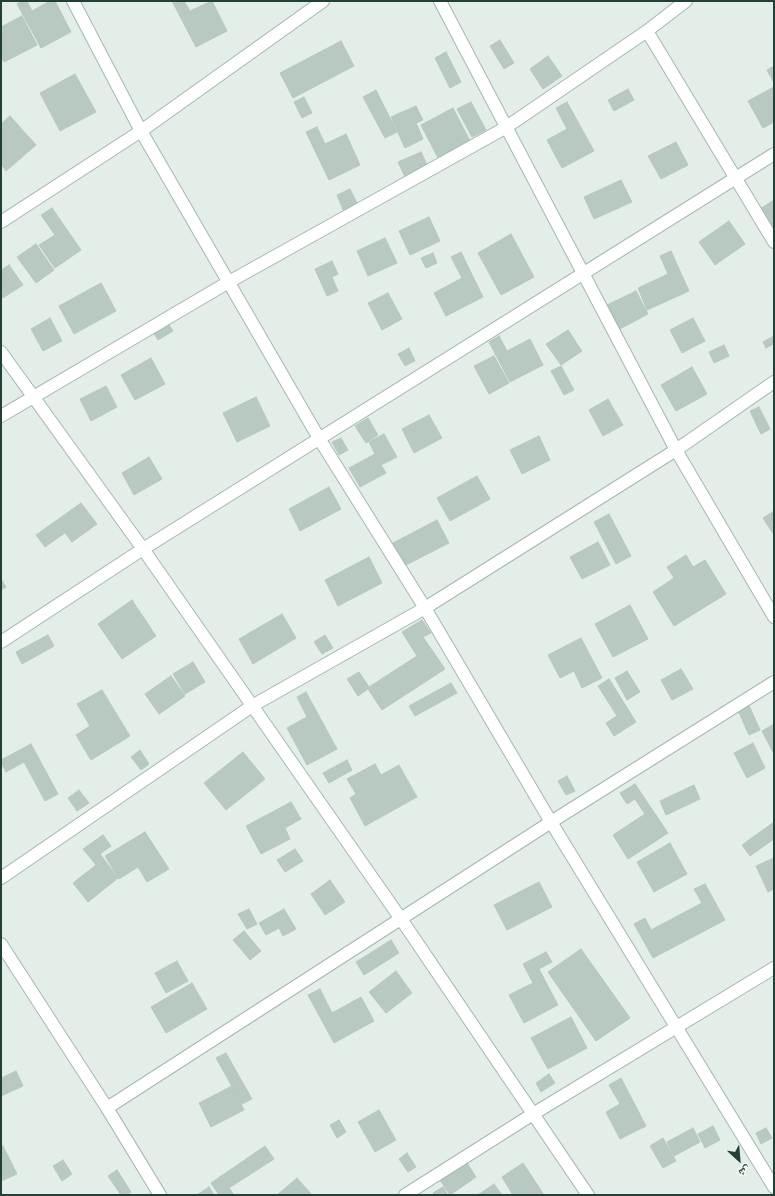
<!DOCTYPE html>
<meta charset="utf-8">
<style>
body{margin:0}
#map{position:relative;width:775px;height:1196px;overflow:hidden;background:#e3eee8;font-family:"Roboto Condensed","Noto Naskh Arabic",sans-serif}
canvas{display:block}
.frame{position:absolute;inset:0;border:2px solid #214136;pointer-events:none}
.north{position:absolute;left:719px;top:1140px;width:40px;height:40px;-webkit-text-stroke:3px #f4faf7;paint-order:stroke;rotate:154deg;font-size:11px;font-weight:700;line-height:16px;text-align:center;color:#214136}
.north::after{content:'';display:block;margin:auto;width:14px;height:18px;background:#214136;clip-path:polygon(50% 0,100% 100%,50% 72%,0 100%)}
</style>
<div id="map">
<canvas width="775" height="1196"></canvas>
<div class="frame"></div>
<div class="north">ش</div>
</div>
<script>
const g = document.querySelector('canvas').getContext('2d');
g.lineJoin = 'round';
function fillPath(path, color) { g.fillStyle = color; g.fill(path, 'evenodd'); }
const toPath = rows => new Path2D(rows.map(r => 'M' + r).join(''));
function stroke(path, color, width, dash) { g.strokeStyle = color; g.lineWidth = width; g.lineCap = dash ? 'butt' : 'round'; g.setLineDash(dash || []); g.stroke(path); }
const building = toPath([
 [22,1,27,1,32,11,50,1,55,1,71,32,41,48,17,4,22,1],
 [172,1,184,1,190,11,212,1,227,31,196,47,172,1],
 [22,16,37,45,4,62,1,56,1,27,22,16],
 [500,40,514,63,504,69,490,46,500,40],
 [341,41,354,66,293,98,280,73,341,41],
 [446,52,461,82,450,88,435,58,446,52],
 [548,56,562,76,543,89,530,69,548,56],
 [774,66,774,83,767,70,774,66],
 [75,74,96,112,60,131,40,93,75,74],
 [774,87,774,122,763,128,748,101,774,87],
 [628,89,634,100,614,111,608,100,628,89],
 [376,90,397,132,385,138,363,97,376,90],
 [304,97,312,113,302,118,294,102,304,97],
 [471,102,486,130,472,137,457,109,471,102],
 [567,102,594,151,562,168,547,140,567,129,556,108,567,102],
 [416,106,423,120,416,123,423,139,405,148,391,117,416,106],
 [453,108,470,141,438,158,421,125,453,108],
 [10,116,36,145,6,171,1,164,1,124,10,116],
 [317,127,325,144,346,134,360,165,329,180,306,132,317,127],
 [676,142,688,165,661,179,648,156,676,142],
 [421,152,428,167,405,177,398,162,421,152],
 [621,180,632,202,594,219,584,197,621,180],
 [350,189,358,205,344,212,337,195,350,189],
 [774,200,774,232,760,209,774,200],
 [52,208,81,250,55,268,39,245,55,235,41,215,52,208],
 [429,217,440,241,410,255,399,231,429,217],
 [729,221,745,244,715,265,699,242,729,221],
 [511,234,534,277,501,295,478,253,511,234],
 [385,238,397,263,368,276,357,251,385,238],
 [36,244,54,270,36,283,17,257,36,244],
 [671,251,689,291,647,310,638,288,668,274,660,256,671,251],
 [461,252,483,297,446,316,434,293,462,278,451,257,461,252],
 [433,253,437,263,426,268,421,258,433,253],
 [332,261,338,274,332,277,338,291,327,296,315,269,332,261],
 [9,265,23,285,1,299,1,270,9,265],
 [101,283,116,311,74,334,59,306,101,283],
 [636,291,648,314,618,330,605,306,636,291],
 [388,293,402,319,382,330,368,303,388,293],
 [50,318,62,341,43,351,31,329,50,318],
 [693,318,705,341,682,353,670,330,693,318],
 [167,322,173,331,158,340,152,330,167,322],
 [568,330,582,351,561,365,546,344,568,330],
 [499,336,507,351,530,339,543,365,510,382,489,342,499,336],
 [774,336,774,344,766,348,763,342,774,336],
 [724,345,729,356,714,363,709,352,724,345],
 [409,348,415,361,405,366,398,354,409,348],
 [494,356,509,383,489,394,474,366,494,356],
 [151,358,165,384,135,400,121,375,151,358],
 [561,366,574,390,564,395,551,371,561,366],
 [692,367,707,394,676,411,661,385,692,367],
 [106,386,117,407,91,421,80,399,106,386],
 [256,397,270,426,237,442,223,413,256,397],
 [608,399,623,425,603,436,589,410,608,399],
 [759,407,770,429,761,434,750,411,759,407],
 [429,415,442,438,414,453,402,429,429,415],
 [368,418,378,435,366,443,355,426,368,418],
 [384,434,397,457,381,465,386,473,360,487,349,468,375,454,369,442,384,434],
 [539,436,550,460,522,474,510,450,539,436],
 [341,438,348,450,339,455,332,442,341,438],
 [149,457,162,479,134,495,122,473,149,457],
 [477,476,490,499,450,521,437,498,477,476],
 [329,487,341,509,300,531,289,509,329,487],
 [81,503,97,524,72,542,65,533,45,547,36,535,81,503],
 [774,511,774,535,763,518,774,511],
 [609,514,631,556,616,564,594,522,609,514],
 [437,520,449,543,404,566,393,543,437,520],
 [598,542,610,565,582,579,570,557,598,542],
 [686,555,693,567,705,560,726,594,674,626,653,592,674,578,667,567,686,555],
 [369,557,382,583,338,606,325,580,369,557],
 [1,579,6,587,1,590,1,579],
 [132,600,156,636,122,659,98,624,132,600],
 [630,605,648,639,613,657,595,624,630,605],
 [282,614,296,638,253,664,239,639,282,614],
 [422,620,431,633,423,637,445,669,382,710,368,689,358,696,347,679,359,672,369,687,417,656,402,632,422,620],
 [48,635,54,646,22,664,16,652,48,635],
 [325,635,333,648,322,654,314,642,325,635],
 [581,638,602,678,582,688,574,671,560,678,548,655,581,638],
 [193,662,205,682,185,694,173,674,193,662],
 [681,669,693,689,672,700,661,680,681,669],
 [627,671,640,692,627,700,615,678,627,671],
 [171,676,185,696,159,714,145,694,171,676],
 [609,679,636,722,614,736,606,723,617,716,598,686,609,679],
 [451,683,457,693,415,716,409,706,451,683],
 [102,690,130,736,91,760,76,735,90,726,77,704,102,690],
 [306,692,337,749,307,765,287,728,307,717,297,697,306,692],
 [748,703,760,730,749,735,737,708,748,703],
 [774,724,774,754,762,731,774,724],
 [753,743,765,768,747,778,734,753,753,743],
 [31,744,58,794,45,801,24,762,6,772,1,762,1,760,31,744],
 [140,750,149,764,141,770,131,757,140,750],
 [243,752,265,779,226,810,204,783,243,752],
 [347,760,352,770,329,783,323,773,347,760],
 [375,764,381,775,399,765,417,797,365,826,350,798,356,794,347,779,375,764],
 [567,776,575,791,566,795,558,781,567,776],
 [635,784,668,833,628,859,613,835,645,814,635,799,627,804,620,793,635,784],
 [694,785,700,799,666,815,660,801,694,785],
 [79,790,89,803,77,811,68,798,79,790],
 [291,802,301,819,285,828,290,839,261,854,246,826,291,802],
 [774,822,774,839,750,856,742,845,774,822],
 [145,832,169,869,147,882,138,867,119,879,105,856,145,832],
 [103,835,111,846,100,854,118,878,88,902,73,883,96,865,83,849,103,835],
 [670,843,687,874,654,892,637,862,670,843],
 [295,849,303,861,285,872,277,860,295,849],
 [774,858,774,889,768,892,756,866,774,858],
 [330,880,345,902,325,915,311,894,330,880],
 [539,882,552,907,507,930,494,905,539,882],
 [705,884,725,920,653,958,634,924,645,918,651,930,702,903,694,889,705,884],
 [249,909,257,924,247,929,238,914,249,909],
 [284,909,296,929,283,936,279,928,266,935,259,923,284,909],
 [244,931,261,951,250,960,233,940,244,931],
 [391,940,399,953,364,975,356,962,391,940],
 [581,949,630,1018,596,1041,548,972,581,949],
 [546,952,552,962,539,969,558,1005,524,1023,509,995,533,983,523,964,546,952],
 [177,961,188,981,166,993,155,973,177,961],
 [396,971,412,993,386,1013,369,992,396,971],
 [192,983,207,1009,166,1033,151,1007,192,983],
 [320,989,332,1013,361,997,374,1021,334,1043,308,995,320,989],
 [571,1017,587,1048,548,1069,531,1038,571,1017],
 [226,1053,252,1099,242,1104,216,1058,226,1053],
 [16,1071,23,1086,1,1096,1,1078,16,1071],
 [549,1074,555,1083,541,1092,536,1083,549,1074],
 [621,1078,646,1126,620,1139,606,1112,620,1104,609,1085,621,1078],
 [232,1086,244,1110,211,1127,199,1103,232,1086],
 [379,1110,396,1140,375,1152,358,1122,379,1110],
 [339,1120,346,1132,337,1138,330,1125,339,1120],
 [713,1126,720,1140,705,1148,698,1134,713,1126],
 [693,1128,700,1142,674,1156,667,1142,693,1128],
 [766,1128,772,1138,761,1144,756,1133,766,1128],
 [663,1138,676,1161,663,1168,650,1146,663,1138],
 [3,1146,17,1174,1,1181,1,1147,3,1146],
 [265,1146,274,1159,229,1188,234,1195,219,1195,211,1183,265,1146],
 [407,1153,416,1167,408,1172,399,1159,407,1153],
 [63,1160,72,1174,62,1181,53,1166,63,1160],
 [467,1163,476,1177,450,1195,440,1180,467,1163],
 [523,1163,544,1195,513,1195,502,1177,523,1163],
 [117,1170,131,1192,126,1195,121,1195,108,1176,117,1170],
 [297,1178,312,1195,277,1195,297,1178],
 [494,1184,502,1195,478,1195,494,1184],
 [209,1187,214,1195,197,1195,209,1187],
 [443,1187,448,1195,434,1195,433,1193,443,1187]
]);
fillPath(building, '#b8c9c1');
stroke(building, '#b5c8bf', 1);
const street = toPath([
 [73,1,141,131,320,440,425,608,551,822,774,1187],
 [440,1,676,450,774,617],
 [647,31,774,242],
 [1,222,141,131,323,1],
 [1,352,143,549,401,919,588,1195],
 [1,416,227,283,505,128,647,31,686,1],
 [1,642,143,549,774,154],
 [1,878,252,706,425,608,676,450,774,382],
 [1,944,107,1108,160,1195],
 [107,1108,551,822,774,682],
 [405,1195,533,1114,774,968]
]);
stroke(street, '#a5b7af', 14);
stroke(street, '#fff', 12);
</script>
